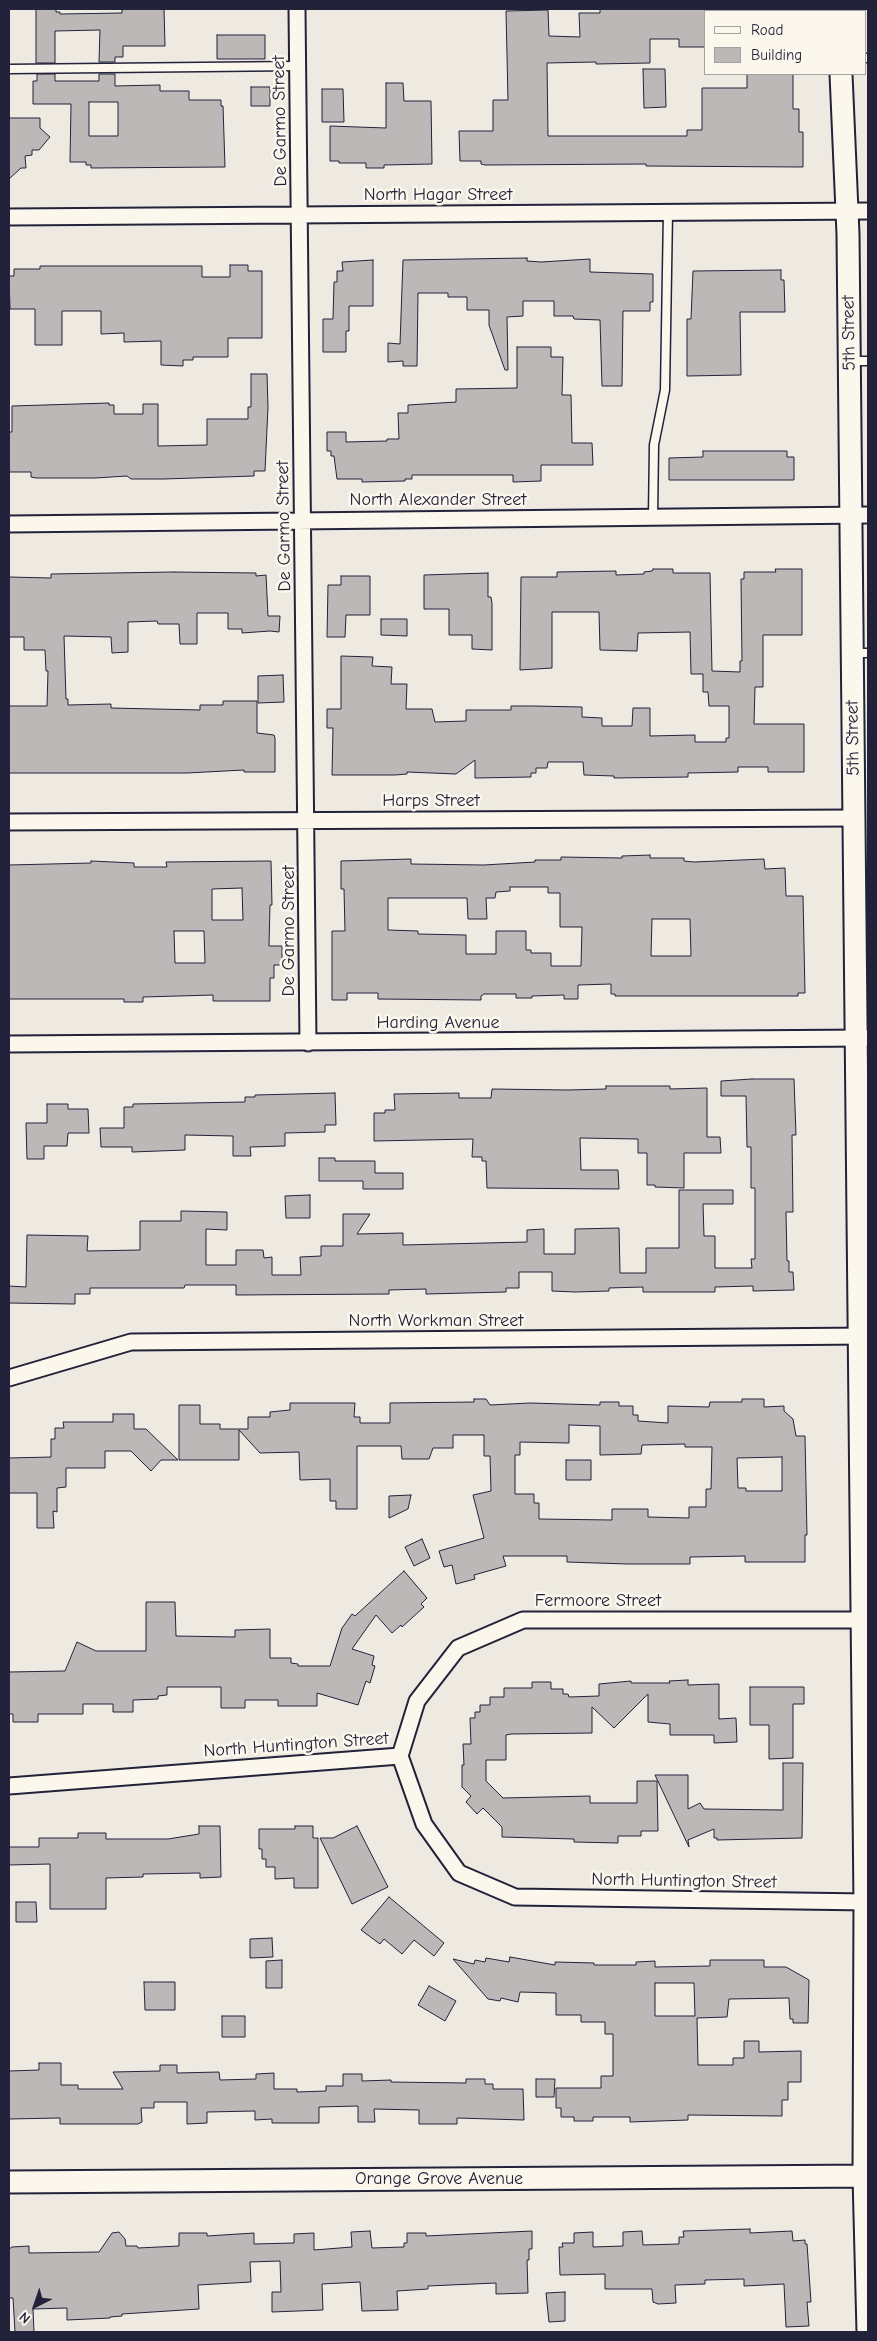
<!DOCTYPE html>
<style>
body{margin:0}
#map{position:relative;width:877px;height:2341px;overflow:hidden;background:#eeeae2;font-family:"Comic Neue",sans-serif}
canvas{display:block}
.frame{position:absolute;inset:0;border:10px solid #22223b;pointer-events:none}
.legend{position:absolute;left:704px;top:10px;width:162px;height:65px;box-sizing:border-box;background:#fbf7ec;border:1px solid #a4a2a5;margin:0;padding:6px 9px;list-style:none;font-size:15px;color:#22223b}
.legend li{display:flex;align-items:center;gap:10px;height:25px}
.legend b{width:25px;border:1px solid #a4a2a5}
.north{position:absolute;left:10px;top:2281px;width:50px;height:50px;-webkit-text-stroke:4px #fbf7ec;paint-order:stroke;rotate:221deg;font-size:14px;font-weight:700;line-height:20px;text-align:center;color:#22223b}
.north::after{content:'';display:block;margin:auto;width:18px;height:22px;background:#22223b;clip-path:polygon(50% 0,100% 100%,50% 72%,0 100%)}
</style>
<div id="map">
<canvas width="877" height="2341"></canvas>
<div class="frame"></div>
<ul class="legend">
<li><b style="height:6px;background:#fbf7ec"></b>Road</li>
<li><b style="height:14px;background:#bcb8b8"></b>Building</li>
</ul>
<div class="north">N</div>
</div>
<script>
const g = document.querySelector('canvas').getContext('2d');
g.lineJoin = 'round';
function fillPath(path, color) { g.fillStyle = color; g.fill(path, 'evenodd'); }
const toPath = rows => new Path2D(rows.map(r => 'M' + r).join(''));
function stroke(path, color, width, dash) { g.strokeStyle = color; g.lineWidth = width; g.lineCap = dash ? 'butt' : 'round'; g.setLineDash(dash || []); g.stroke(path); }
function label(font, color, halo, rows, align = 'center') {
  g.font = font + ' "Comic Neue",sans-serif'; g.lineWidth = 5; g.setLineDash([]); g.textBaseline = 'middle'; g.strokeStyle = halo; g.fillStyle = color; for (const [text, x, y, turn = 0] of rows) {
    g.save(); g.translate(x, y); g.rotate((+turn || 0) * Math.PI / 180); g.textAlign = isNaN(turn) ? turn : align; if (halo) g.strokeText(text, 0, 0); g.fillText(text, 0, 0); g.restore();
  }
}
const building = toPath([
 [36,9,56,9,56,12,60,12,60,14,122,13,122,9,164,9,165,46,123,46,123,57,115,57,115,62,99,62,100,30,55,31,55,63,36,63,36,9],
 [600,9,706,9,706,47,679,47,679,39,650,39,650,63,596,64,596,62,547,63,548,136,687,136,687,130,702,130,702,88,747,88,747,74,793,74,793,109,799,109,799,132,803,132,803,167,646,166,646,164,485,165,481,164,481,161,460,161,459,131,493,131,493,100,508,100,506,11,548,10,549,36,580,37,579,13,600,13,600,9],
 [217,35,265,35,265,59,217,59,217,35],
 [643,69,665,69,666,107,644,108,643,69],
 [37,74,55,74,55,81,99,81,99,74,115,74,115,86,160,85,160,91,189,91,189,100,221,100,221,106,223,106,225,167,91,168,91,165,86,165,86,162,70,162,71,104,33,104,33,81,37,81,37,74],
 [89,102,118,102,118,136,89,136,89,102],
 [386,83,403,83,404,101,431,101,432,164,384,165,384,168,366,168,366,163,339,163,339,161,330,161,330,126,386,128,386,83],
 [251,87,270,87,270,106,251,106,251,87],
 [322,89,343,89,344,122,322,122,322,89],
 [9,118,40,118,40,128,50,137,39,150,32,150,32,155,25,156,26,168,21,168,9,179,9,118],
 [527,258,527,261,541,262,590,259,590,272,653,274,653,302,650,302,650,311,623,311,622,386,602,386,600,320,574,319,573,316,554,316,554,301,523,301,523,316,507,317,508,370,505,370,489,325,489,310,467,310,467,297,448,297,448,293,418,293,417,366,403,366,403,361,388,362,388,343,400,344,403,260,527,258],
 [373,260,373,306,349,306,349,331,346,331,346,352,323,352,323,319,333,319,334,282,337,282,337,271,343,271,342,262,373,260],
 [230,265,248,265,248,271,262,271,262,338,228,338,228,357,193,357,193,360,183,360,183,366,161,365,161,341,124,342,124,333,101,334,101,311,62,311,62,345,35,345,35,309,10,309,9,276,14,276,14,269,40,269,40,266,202,266,202,277,230,277,230,265],
 [781,270,781,280,784,280,785,312,740,312,741,375,687,376,687,319,691,319,693,271,781,270],
 [517,347,551,347,551,357,563,357,562,395,571,395,572,443,592,443,593,465,541,465,541,481,513,482,513,475,412,475,412,479,405,479,405,481,362,482,362,479,337,479,334,456,331,456,331,451,327,451,327,432,346,432,346,442,387,441,387,439,399,439,398,413,408,413,408,405,456,402,456,389,517,388,517,347],
 [251,374,267,374,268,407,265,471,254,471,254,476,164,479,131,479,127,476,95,478,36,478,31,477,31,472,9,472,9,432,12,432,12,406,109,403,109,405,114,405,114,414,143,414,143,404,158,404,158,446,207,445,207,419,248,419,248,407,251,407,251,374],
 [703,451,787,451,787,457,794,457,794,480,669,480,669,458,703,457,703,451],
 [653,569,673,569,673,573,710,573,712,671,740,672,740,661,742,661,741,579,744,579,744,572,776,572,775,569,802,569,802,635,763,635,763,687,755,687,754,724,804,724,804,772,768,772,768,767,738,767,738,772,688,773,688,777,614,778,614,776,584,775,583,762,548,762,547,768,536,768,536,773,531,773,531,777,475,778,475,760,456,774,407,772,407,774,395,775,332,775,333,728,327,728,327,709,341,709,341,656,373,657,372,666,392,667,391,684,407,684,406,709,432,709,435,722,466,721,466,710,511,710,511,706,533,706,582,707,582,717,602,718,602,726,632,726,633,708,650,708,650,736,695,735,695,742,726,742,726,738,729,738,729,706,709,706,708,692,703,692,703,674,691,674,690,632,638,633,637,651,600,650,599,612,552,612,552,668,520,670,521,577,557,577,557,572,616,571,616,575,644,574,644,572,652,571,653,569],
 [174,572,256,573,256,576,266,575,268,616,280,616,279,632,270,631,242,633,242,629,228,629,228,613,197,613,197,644,180,644,179,624,158,624,157,621,128,622,128,652,112,653,111,637,64,636,66,699,68,699,68,705,111,704,111,708,200,710,200,705,223,705,223,701,257,701,257,733,274,735,275,738,275,772,244,772,244,770,187,773,9,773,9,706,47,706,48,671,46,671,45,650,24,650,24,637,9,637,9,577,51,578,51,574,174,572],
 [488,573,488,597,491,597,492,604,492,650,472,649,472,635,449,635,449,609,424,609,424,575,488,573],
 [341,576,370,576,370,615,346,615,345,637,327,637,328,585,341,585,341,576],
 [381,619,407,619,407,636,381,635,381,619],
 [283,675,284,702,258,703,258,676,283,675],
 [650,855,650,858,684,858,684,861,694,862,764,859,765,869,785,868,786,896,803,896,805,993,798,993,798,996,615,996,615,994,611,994,611,984,578,985,578,999,564,999,564,995,532,996,532,998,516,998,516,994,484,994,481,996,481,1000,378,999,378,993,347,993,347,1000,332,1000,332,931,345,931,344,889,341,889,341,861,411,859,411,864,484,865,535,862,535,860,561,860,561,857,622,858,622,856,650,855],
 [510,887,548,887,548,893,560,893,560,927,582,927,581,966,551,966,551,953,531,953,531,950,526,950,526,931,496,931,496,954,466,954,466,935,418,934,418,931,388,930,388,898,467,898,468,919,487,919,486,898,495,898,496,892,510,891,510,887],
 [652,919,690,919,691,956,651,956,652,919],
 [91,861,134,863,134,867,167,867,166,862,271,861,272,905,270,905,269,946,282,946,282,965,274,965,274,978,270,978,270,1001,213,1001,213,995,143,997,143,1002,124,1002,124,999,9,999,9,865,91,863,91,861],
 [242,888,243,920,212,920,212,889,242,888],
 [174,931,204,931,205,963,175,963,174,931],
 [752,1079,794,1079,796,1135,792,1135,793,1212,786,1212,787,1261,789,1261,789,1272,793,1272,794,1290,753,1291,753,1286,715,1287,715,1292,643,1292,643,1287,609,1288,609,1291,575,1292,552,1291,552,1272,519,1272,519,1288,506,1288,506,1292,426,1294,426,1289,389,1290,389,1294,236,1295,236,1285,185,1285,184,1288,90,1288,90,1294,75,1294,75,1304,9,1303,9,1286,26,1287,27,1235,88,1236,87,1251,140,1250,140,1221,181,1221,181,1211,227,1212,227,1230,206,1229,206,1265,236,1265,236,1250,263,1250,264,1258,272,1257,272,1275,301,1275,300,1257,321,1256,321,1246,343,1246,343,1214,370,1214,357,1234,403,1233,403,1245,527,1242,527,1230,544,1229,544,1254,575,1254,575,1229,619,1228,620,1273,646,1273,646,1248,679,1248,679,1190,733,1190,733,1204,703,1204,704,1236,715,1236,715,1268,752,1268,751,1259,755,1259,755,1188,751,1188,751,1147,747,1147,746,1096,721,1096,721,1081,752,1079],
 [606,1086,670,1086,670,1089,707,1088,707,1137,720,1137,721,1153,684,1153,684,1188,655,1187,655,1185,647,1185,647,1153,638,1153,638,1139,580,1138,581,1170,618,1170,619,1189,487,1188,486,1161,482,1161,482,1157,472,1157,473,1139,374,1141,374,1113,385,1113,385,1110,395,1110,394,1094,459,1093,459,1098,491,1098,492,1089,568,1090,606,1089,606,1086],
 [335,1093,336,1125,325,1125,325,1132,285,1133,285,1146,250,1147,251,1156,233,1156,233,1136,185,1135,185,1150,132,1152,132,1147,101,1147,100,1128,124,1128,124,1107,133,1107,133,1104,245,1102,245,1097,255,1097,255,1095,335,1093],
 [47,1104,68,1104,68,1109,88,1109,89,1133,68,1133,67,1146,44,1146,44,1159,27,1159,26,1123,47,1123,47,1104],
 [319,1158,335,1158,335,1161,375,1161,375,1173,403,1173,403,1189,363,1189,363,1181,319,1181,319,1158],
 [310,1195,310,1218,286,1218,285,1196,310,1195],
 [474,1399,486,1399,490,1405,530,1403,600,1405,600,1402,619,1402,619,1406,633,1406,633,1415,638,1415,638,1421,668,1423,668,1406,709,1407,710,1402,742,1402,742,1399,764,1399,764,1407,784,1406,784,1411,793,1419,796,1436,805,1436,807,1535,805,1535,805,1562,745,1562,745,1556,690,1557,690,1564,627,1564,567,1562,567,1556,503,1556,506,1566,474,1575,475,1579,456,1584,452,1565,444,1567,439,1551,484,1538,473,1495,491,1491,490,1456,484,1456,484,1435,453,1435,453,1448,433,1448,429,1459,402,1459,401,1446,357,1446,357,1509,336,1509,336,1501,330,1501,330,1479,300,1480,299,1452,260,1453,239,1430,239,1460,179,1460,179,1405,200,1405,200,1424,220,1424,220,1429,248,1429,248,1417,270,1417,270,1412,290,1410,290,1403,355,1403,354,1417,360,1417,360,1423,390,1423,390,1403,474,1402,474,1399],
 [569,1425,600,1426,600,1455,641,1454,642,1445,685,1444,685,1447,712,1447,711,1489,706,1489,706,1507,689,1507,689,1518,648,1517,648,1509,612,1509,612,1520,539,1519,539,1503,534,1503,534,1494,515,1494,515,1455,520,1455,520,1442,569,1443,569,1425],
 [782,1457,782,1491,746,1491,746,1488,738,1488,737,1458,782,1457],
 [113,1414,134,1414,134,1429,146,1429,178,1460,161,1460,151,1471,131,1451,105,1451,105,1468,66,1468,66,1487,57,1488,57,1512,53,1511,54,1528,37,1528,37,1493,9,1493,9,1458,51,1457,51,1439,55,1439,55,1428,64,1428,63,1422,113,1422,113,1414],
 [566,1460,591,1460,591,1480,566,1480,566,1460],
 [411,1495,408,1509,389,1518,389,1496,411,1495],
 [422,1539,430,1558,414,1566,405,1547,422,1539],
 [404,1571,427,1598,421,1604,424,1607,402,1627,401,1625,392,1633,376,1615,352,1649,374,1656,372,1665,375,1666,370,1683,366,1681,358,1705,317,1693,317,1706,278,1706,278,1700,245,1700,245,1708,221,1708,221,1687,167,1687,167,1695,158,1696,158,1699,133,1700,133,1712,113,1712,113,1704,83,1704,83,1714,38,1714,38,1722,13,1722,13,1714,9,1714,9,1672,65,1671,77,1642,96,1651,146,1651,146,1602,175,1602,176,1636,235,1637,235,1630,270,1629,270,1658,291,1658,291,1663,298,1664,298,1666,330,1666,342,1628,352,1614,355,1616,404,1571],
 [688,1680,688,1685,719,1684,719,1719,736,1718,737,1742,714,1743,714,1735,670,1735,670,1724,648,1722,648,1694,614,1728,592,1707,592,1733,511,1734,506,1735,506,1760,486,1760,486,1781,503,1798,590,1796,590,1803,637,1803,637,1781,657,1781,658,1831,641,1831,641,1836,618,1836,618,1843,574,1842,574,1839,502,1837,502,1827,483,1808,477,1814,466,1802,471,1796,462,1787,462,1765,464,1765,463,1744,471,1744,470,1718,475,1718,475,1712,480,1712,480,1705,490,1705,490,1697,504,1697,504,1688,532,1688,532,1682,551,1682,551,1689,563,1689,563,1694,568,1694,569,1697,599,1696,599,1684,631,1681,631,1683,670,1683,669,1681,688,1680],
 [750,1687,804,1687,804,1704,793,1704,793,1758,769,1759,769,1725,750,1725,750,1687],
 [783,1763,803,1763,802,1838,717,1840,717,1838,714,1838,714,1829,688,1840,689,1847,655,1775,688,1775,688,1809,700,1803,704,1809,783,1810,783,1763],
 [199,1826,220,1826,221,1877,200,1878,200,1873,143,1874,143,1877,106,1878,106,1909,50,1909,50,1864,9,1865,9,1847,39,1847,39,1838,78,1838,78,1833,106,1833,106,1839,168,1839,199,1834,199,1826],
 [295,1826,313,1826,313,1838,318,1838,318,1888,294,1888,294,1878,275,1879,275,1867,266,1867,266,1859,262,1859,262,1849,259,1849,259,1829,295,1829,295,1826],
 [357,1826,388,1887,352,1904,320,1838,333,1838,357,1826],
 [389,1897,444,1943,434,1956,414,1940,402,1954,384,1939,380,1944,361,1930,389,1897],
 [16,1902,36,1902,37,1922,16,1922,16,1902],
 [272,1938,273,1957,250,1958,250,1939,272,1938],
 [510,1957,555,1965,555,1962,594,1963,594,1965,636,1965,636,1962,655,1961,655,1967,710,1966,710,1960,764,1960,764,1967,786,1967,809,1980,808,2023,793,2023,793,2019,790,2019,789,1998,729,1999,727,2017,697,2018,698,2065,733,2065,733,2058,744,2058,744,2041,759,2041,759,2052,801,2051,801,2082,788,2082,788,2100,782,2100,782,2116,688,2115,688,2120,630,2122,630,2117,593,2117,593,2121,574,2121,574,2117,561,2117,561,2108,556,2108,556,2088,601,2088,601,2076,613,2076,613,2034,605,2034,605,2022,581,2022,581,2015,556,2015,556,1993,520,1992,518,2002,501,1998,500,2001,488,1999,453,1959,474,1964,475,1960,485,1962,486,1958,509,1962,510,1957],
 [655,1983,694,1983,695,2016,655,2016,655,1983],
 [282,1960,282,1988,266,1988,266,1961,282,1960],
 [144,1982,175,1982,175,2010,145,2010,144,1982],
 [429,1986,456,2001,445,2021,418,2005,429,1986],
 [222,2016,245,2016,245,2037,222,2037,222,2016],
 [39,2063,61,2063,61,2085,78,2085,78,2089,123,2089,113,2072,160,2071,160,2065,177,2065,177,2073,219,2072,220,2080,256,2079,256,2074,274,2073,274,2089,297,2089,297,2092,326,2091,326,2086,343,2086,343,2074,362,2074,362,2081,391,2080,391,2082,466,2083,466,2079,485,2079,485,2084,493,2084,493,2089,523,2089,524,2120,457,2118,457,2124,419,2124,419,2110,374,2109,375,2122,358,2122,358,2106,319,2107,319,2123,272,2123,272,2119,255,2120,255,2111,207,2112,207,2123,187,2124,187,2102,154,2102,154,2108,141,2108,142,2122,138,2124,60,2124,60,2118,9,2119,9,2071,39,2070,39,2063],
 [536,2079,555,2079,554,2097,536,2097,536,2079],
 [750,2229,750,2233,792,2231,793,2241,805,2240,805,2244,807,2244,811,2302,807,2302,809,2326,786,2327,784,2284,744,2286,744,2279,705,2280,705,2284,675,2285,676,2303,658,2304,653,2302,652,2289,605,2289,605,2274,560,2275,559,2247,563,2247,562,2243,574,2243,574,2233,593,2232,593,2247,623,2246,623,2232,642,2231,643,2245,679,2244,679,2237,684,2237,683,2231,750,2229],
 [370,2231,372,2248,404,2247,404,2243,407,2243,407,2233,426,2233,426,2236,532,2231,532,2249,529,2249,529,2260,527,2260,528,2293,496,2294,496,2283,428,2286,428,2289,397,2291,398,2310,362,2311,360,2282,322,2284,323,2310,272,2312,272,2292,281,2292,280,2261,250,2262,251,2282,198,2285,199,2309,122,2314,122,2316,110,2317,110,2318,67,2320,67,2308,33,2309,34,2332,15,2332,13,2298,9,2298,9,2249,12,2247,29,2246,29,2253,99,2252,112,2233,119,2232,125,2239,126,2246,137,2246,138,2248,179,2246,179,2233,207,2233,207,2236,254,2233,254,2244,294,2243,294,2234,314,2233,314,2250,352,2247,351,2232,370,2231],
 [565,2292,565,2321,549,2322,546,2293,565,2292]
]);
fillPath(building, '#bcb8b8');
stroke(building, '#22223b', 1);
const lane = toPath([
 [792,9,792,11],
 [866,58,868,58],
 [9,69,298,66],
 [851,361,868,361],
 [653,517,654,445,665,390,668,212],
 [853,653,868,653]
]);
const street = toPath([
 [297,9,308,1043],
 [9,217,868,211],
 [9,524,868,515],
 [9,822,854,818],
 [9,1044,868,1038],
 [9,1378,131,1342,868,1336],
 [400,1756,417,1701,458,1648,523,1620,868,1620],
 [9,1786,400,1756,424,1824,459,1873,515,1897,868,1902]
]);
const secondary = toPath([
 [838,9,838,11],
 [841,74,848,234,865,1902,864,2176,868,2332],
 [9,2182,868,2176]
]);
stroke(lane, '#22223b', 11);
stroke(street, '#22223b', 19);
stroke(secondary, '#22223b', 25);
stroke(lane, '#fbf7ec', 8);
stroke(street, '#fbf7ec', 15);
stroke(secondary, '#fbf7ec', 21);
label('18px', '#22223b', '#fbf7ec', [
 ["De Garmo Street",280,121,-91],
 ["North Hagar Street",438,195],
 ["5th Street",849,333,-91],
 ["North Alexander Street",438,500],
 ["De Garmo Street",284,526,-91],
 ["5th Street",853,738,-91],
 ["Harps Street",431,801],
 ["De Garmo Street",289,931,-90],
 ["Harding Avenue",438,1023],
 ["North Workman Street",436,1321],
 ["Fermoore Street",598,1601],
 ["North Huntington Street",296,1745,-4],
 ["North Huntington Street",684,1881,1],
 ["Orange Grove Avenue",439,2179]
]);
</script>
